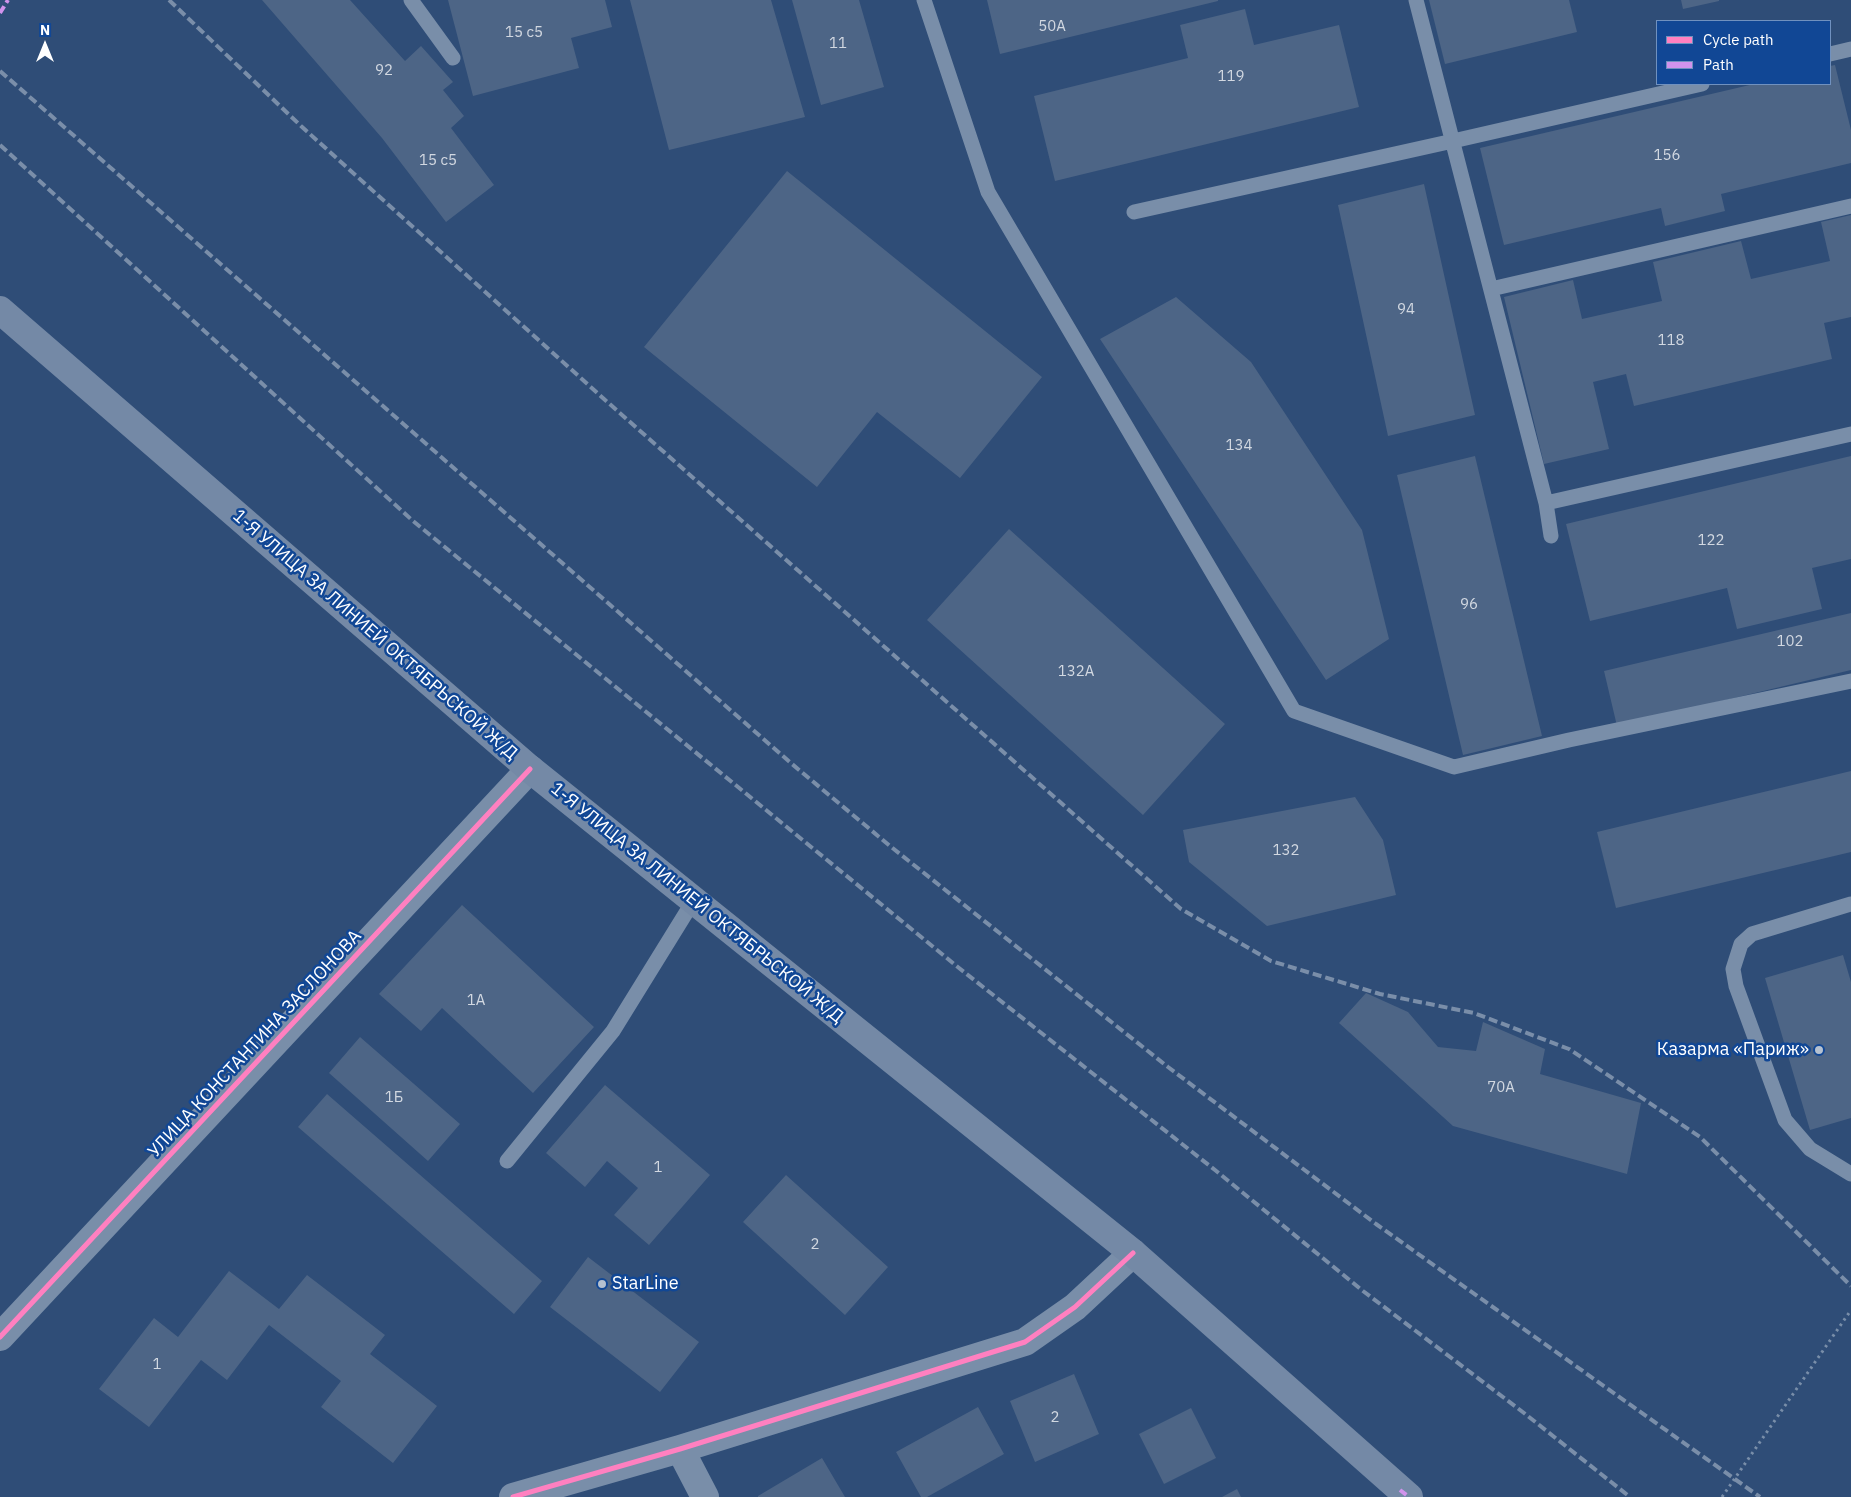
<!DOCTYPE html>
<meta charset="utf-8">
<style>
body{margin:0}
#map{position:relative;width:1851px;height:1497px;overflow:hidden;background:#2f4d77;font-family:"IBM Plex Sans",sans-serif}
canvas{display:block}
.legend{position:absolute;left:1656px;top:20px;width:175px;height:65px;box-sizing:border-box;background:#114795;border:1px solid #7091bf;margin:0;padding:6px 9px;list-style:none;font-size:15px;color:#fff}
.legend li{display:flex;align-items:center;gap:10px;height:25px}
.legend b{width:25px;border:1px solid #7091bf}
.north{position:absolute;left:20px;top:20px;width:50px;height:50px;-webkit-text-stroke:4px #114795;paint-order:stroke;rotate:0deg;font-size:14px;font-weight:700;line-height:20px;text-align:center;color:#fff}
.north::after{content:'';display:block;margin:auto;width:18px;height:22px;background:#fff;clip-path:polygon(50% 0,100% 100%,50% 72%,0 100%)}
</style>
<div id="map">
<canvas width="1851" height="1497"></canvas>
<ul class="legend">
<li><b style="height:6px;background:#ff80c0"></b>Cycle path</li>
<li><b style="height:6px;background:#d193ec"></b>Path</li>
</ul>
<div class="north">N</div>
</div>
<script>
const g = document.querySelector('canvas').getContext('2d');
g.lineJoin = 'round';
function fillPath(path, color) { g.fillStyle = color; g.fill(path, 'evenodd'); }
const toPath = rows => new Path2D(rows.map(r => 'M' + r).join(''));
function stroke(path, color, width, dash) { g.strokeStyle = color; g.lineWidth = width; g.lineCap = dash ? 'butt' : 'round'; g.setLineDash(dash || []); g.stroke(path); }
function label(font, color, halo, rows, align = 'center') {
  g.font = font + ' "IBM Plex Sans",sans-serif'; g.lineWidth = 5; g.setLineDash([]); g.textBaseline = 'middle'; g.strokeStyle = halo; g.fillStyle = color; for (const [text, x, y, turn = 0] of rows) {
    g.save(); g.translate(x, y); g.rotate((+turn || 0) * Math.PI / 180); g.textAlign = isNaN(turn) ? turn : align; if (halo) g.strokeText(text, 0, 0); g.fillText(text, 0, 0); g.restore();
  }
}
fillPath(toPath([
 [262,0,350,0,405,61,421,46,453,82,443,90,464,116,451,128,494,185,446,222,382,138],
 [448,0,605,0,612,27,571,38,579,68,473,96],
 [630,0,771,0,805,117,669,150],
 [792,0,859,0,884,87,821,105],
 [987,0,1218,0,1218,1,1000,54],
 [1429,0,1569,0,1577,32,1445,64],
 [1681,0,1719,0,1719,1,1683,9],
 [1245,9,1254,45,1339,25,1359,107,1055,181,1034,96,1188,58,1180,25],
 [1835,65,1851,130,1851,163,1721,194,1725,211,1665,226,1661,208,1504,245,1480,148,1754,84,1830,84,1830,66],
 [787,171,1042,377,960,478,877,412,817,487,644,347],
 [1424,184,1475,415,1388,436,1338,205],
 [1851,215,1851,317,1824,323,1832,359,1634,406,1626,374,1593,382,1609,449,1544,464,1504,297,1573,280,1582,319,1662,301,1653,262,1741,241,1751,279,1830,261,1821,222],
 [1176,297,1251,362,1362,530,1389,639,1326,680,1100,339],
 [1475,456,1542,736,1463,755,1397,475],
 [1851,456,1851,559,1812,568,1822,609,1737,629,1727,588,1590,621,1566,524],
 [1009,529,1225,724,1143,815,927,620],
 [1851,613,1851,670,1617,726,1604,671],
 [1851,771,1851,852,1616,908,1597,832],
 [1355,797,1383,840,1396,895,1267,926,1189,862,1183,830],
 [462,905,594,1027,533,1093,442,1008,421,1031,379,994],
 [1843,955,1851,982,1851,1118,1810,1130,1765,978],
 [1366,993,1408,1012,1438,1047,1476,1051,1483,1022,1545,1049,1540,1074,1641,1103,1627,1174,1453,1126,1339,1023],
 [360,1037,460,1124,428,1161,329,1073],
 [605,1085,710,1175,649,1245,614,1215,638,1188,607,1161,585,1187,546,1153],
 [327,1094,542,1281,514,1314,298,1127],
 [786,1175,888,1267,845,1315,743,1222],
 [588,1257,699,1342,660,1392,550,1307],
 [229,1271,279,1309,307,1275,385,1335,370,1354,437,1406,393,1463,321,1407,341,1381,269,1325,227,1380,201,1360,149,1427,99,1389,154,1318,178,1337],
 [1074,1374,1099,1434,1035,1462,1010,1401],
 [978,1407,1004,1454,927,1497,921,1497,896,1452],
 [1191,1408,1216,1458,1164,1484,1139,1434],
 [822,1458,845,1497,758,1497,758,1496],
 [1237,1489,1241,1497,1222,1497]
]), '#4d6586');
stroke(toPath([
 [1722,1497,1851,1310]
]), '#798ea9', 3, [2.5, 4]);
stroke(toPath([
 [411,0,453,58],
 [924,0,988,192,1294,711,1454,767,1569,740,1851,681],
 [1416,0,1546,503,1551,536],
 [1830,54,1851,49],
 [1134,212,1453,141,1702,84],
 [1491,289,1851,206],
 [1546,503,1851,434],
 [1851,904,1752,934,1741,944,1733,969,1736,986,1785,1120,1810,1149,1851,1174],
 [507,1161,613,1031,694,900]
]), '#798ea9', 15);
stroke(toPath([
 [0,1337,530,769],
 [680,1449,705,1497],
 [513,1497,680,1449,1025,1342,1075,1307,1133,1253]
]), '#798ea9', 28);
stroke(toPath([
 [0,310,530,769,1133,1253,1409,1497]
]), '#7489a6', 28);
stroke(toPath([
 [169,0,301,126,604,399,1181,909,1271,961,1380,994,1474,1013,1569,1049,1700,1137,1851,1286],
 [0,71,792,764,890,846,1168,1067,1376,1224,1760,1497],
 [0,145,413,521,959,968,1215,1170,1363,1291,1524,1413,1630,1497]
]), '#7a8ea9', 4, [9, 4]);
stroke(toPath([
 [0,13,8,0],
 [1400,1490,1409,1497]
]), '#d193ec', 4, [8, 4]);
stroke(toPath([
 [0,1337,530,769],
 [513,1497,680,1449,1025,1342,1075,1307,1133,1253]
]), '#ff80c0', 5);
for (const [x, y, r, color] of [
 [1819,1050,5,"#b6c1cf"],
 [602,1284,5,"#b6c1cf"]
]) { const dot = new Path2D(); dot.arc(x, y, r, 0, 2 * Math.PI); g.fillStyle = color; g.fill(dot); stroke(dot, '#114795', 2); }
label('15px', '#d2d8e1', null, [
 ["50А",1052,27],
 ["15 с5",524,33],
 ["11",838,44],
 ["92",384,71],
 ["119",1231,77],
 ["156",1667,156],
 ["15 с5",438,161],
 ["94",1406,310],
 ["118",1671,341],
 ["134",1239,446],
 ["122",1711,541],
 ["96",1469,605],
 ["102",1790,642],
 ["132А",1076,672],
 ["132",1286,851],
 ["1А",476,1001],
 ["70А",1501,1088],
 ["1Б",394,1098],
 ["1",658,1168],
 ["2",815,1245],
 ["1",157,1365],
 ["2",1055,1418]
]);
label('18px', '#fff', '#114795', [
 ["1-Я УЛИЦА ЗА ЛИНИЕЙ ОКТЯБРЬСКОЙ Ж/Д",375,635,41],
 ["1-Я УЛИЦА ЗА ЛИНИЕЙ ОКТЯБРЬСКОЙ Ж/Д",697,903,39],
 ["УЛИЦА КОНСТАНТИНА ЗАСЛОНОВА",255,1044,-47]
]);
label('18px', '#fff', '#114795', [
 ["Казарма «Париж»",1809,1050],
 ["StarLine",612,1284,"left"]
], 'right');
</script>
